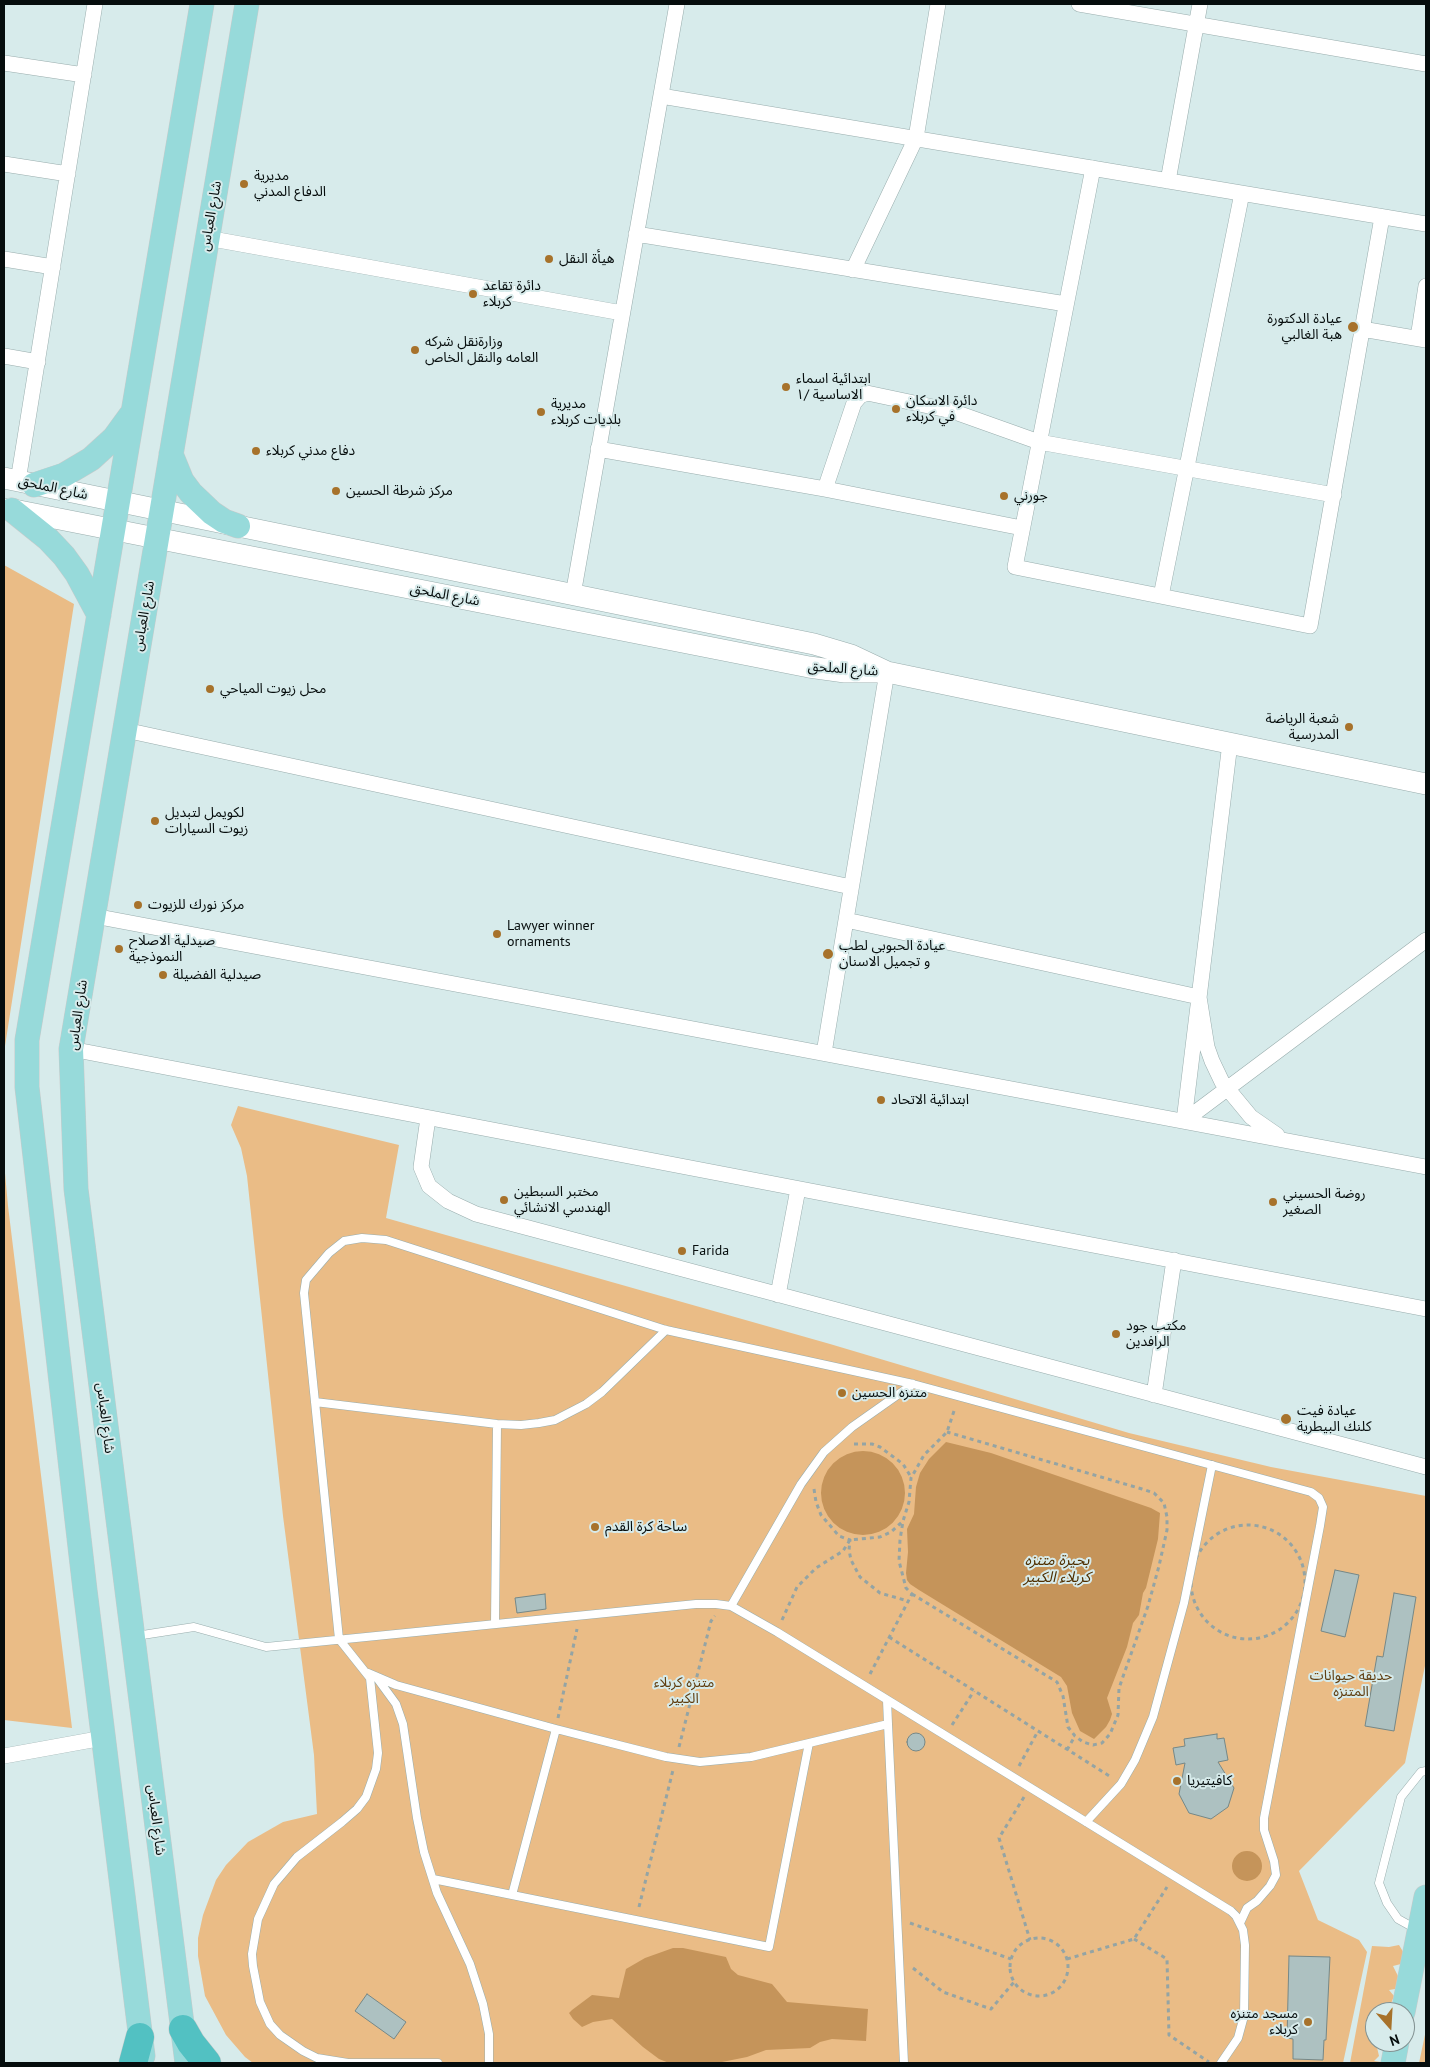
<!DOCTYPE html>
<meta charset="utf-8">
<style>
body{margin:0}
#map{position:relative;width:1430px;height:2067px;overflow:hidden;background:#d7ebeb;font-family:"PT Sans",sans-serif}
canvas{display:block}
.frame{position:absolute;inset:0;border:5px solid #060d0d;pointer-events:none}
.north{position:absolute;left:1365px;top:2002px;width:50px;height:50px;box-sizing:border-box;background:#d7ebeb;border:1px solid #839292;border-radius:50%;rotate:161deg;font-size:14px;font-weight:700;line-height:20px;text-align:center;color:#060d0d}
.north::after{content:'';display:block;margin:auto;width:18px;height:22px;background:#a7722b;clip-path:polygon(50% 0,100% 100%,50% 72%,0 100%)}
</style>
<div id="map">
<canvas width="1430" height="2067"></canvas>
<div class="frame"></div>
<div class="north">N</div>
</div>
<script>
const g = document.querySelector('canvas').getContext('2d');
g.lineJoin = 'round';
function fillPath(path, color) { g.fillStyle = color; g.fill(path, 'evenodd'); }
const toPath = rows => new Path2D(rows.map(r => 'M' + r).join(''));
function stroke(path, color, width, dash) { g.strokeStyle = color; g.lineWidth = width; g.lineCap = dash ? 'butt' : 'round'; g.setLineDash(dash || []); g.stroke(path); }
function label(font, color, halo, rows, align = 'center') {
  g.font = font + ' "PT Sans","Noto Sans Arabic",sans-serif'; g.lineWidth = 4; g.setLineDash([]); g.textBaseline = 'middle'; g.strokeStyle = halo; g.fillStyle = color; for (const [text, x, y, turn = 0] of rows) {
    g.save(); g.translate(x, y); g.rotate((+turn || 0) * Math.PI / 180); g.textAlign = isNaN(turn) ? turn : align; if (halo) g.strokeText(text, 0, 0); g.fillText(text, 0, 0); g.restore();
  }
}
fillPath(toPath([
 [4,565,74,604,5,1046,4,1066],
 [238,1106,399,1145,386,1218,830,1344,1129,1433,1271,1467,1426,1496,1426,1661,1405,1763,1299,1871,1318,1920,1359,1940,1367,1952,1343,2063,253,2063,245,2057,226,2035,205,1996,198,1956,198,1938,203,1915,216,1880,226,1865,248,1842,283,1822,317,1814,314,1755,283,1516,247,1176,241,1148,231,1125],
 [4,1162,8,1206,72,1728,4,1720],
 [1399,1945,1405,1955,1401,1964,1393,1966,1400,1980,1395,1989,1389,1990,1394,1996,1390,2006,1392,2012,1375,2012,1375,2042,1383,2042,1383,2045,1376,2043,1379,2056,1374,2061,1381,2062,1350,2063,1372,1946,1389,1947],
 [1426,2030,1426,2063,1419,2063]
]), '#eabc86');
fillPath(toPath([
 [946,1442,991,1453,1151,1508,1160,1513,1158,1539,1146,1588,1143,1593,1139,1615,1133,1623,1127,1647,1107,1698,1112,1714,1110,1720,1106,1727,1094,1739,1080,1731,1072,1713,1067,1686,1061,1677,919,1590,910,1584,907,1580,906,1573,908,1552,907,1529,914,1514,916,1487,920,1473,929,1459],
 '821 1493a42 42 0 1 1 84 0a42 42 0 1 1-84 0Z',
 '1232 1866a15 15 0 1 1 30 0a15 15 0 1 1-30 0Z',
 [673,1948,683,1948,726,1957,731,1969,738,1975,772,1984,787,2002,868,2009,866,2041,832,2039,820,2042,810,2048,766,2050,747,2057,717,2063,669,2063,659,2059,643,2047,612,2019,593,2022,582,2027,573,2019,569,2013,572,2010,592,1995,619,1998,626,1969,645,1958]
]), '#c5945a');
const building = toPath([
 [1335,1570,1359,1575,1345,1637,1321,1631,1335,1570],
 [1394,1593,1416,1597,1394,1731,1365,1726,1377,1656,1383,1657,1394,1593],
 [545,1594,546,1609,517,1613,515,1598,545,1594],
 '907 1742a9 9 0 1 1 18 0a9 9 0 1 1-18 0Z',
 [1217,1734,1217,1739,1224,1738,1228,1760,1218,1762,1234,1788,1228,1807,1211,1819,1189,1813,1179,1794,1185,1763,1176,1765,1173,1748,1185,1746,1184,1739,1217,1734],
 [1289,1956,1330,1957,1326,2040,1324,2040,1323,2060,1293,2059,1293,2039,1287,2038,1289,1956],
 [367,1994,406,2022,394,2039,355,2011,367,1994]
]);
fillPath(building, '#adc1c1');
stroke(building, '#758888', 1);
const lane = toPath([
 [315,1402,497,1424,521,1425,539,1423,555,1420,586,1404,602,1392,666,1330],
 [731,1606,801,1484,824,1452,852,1427,913,1384],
 [495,1624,497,1424],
 [136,1636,194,1627,266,1647,696,1604,716,1604,731,1606,777,1632,1231,1911,1236,1916,1243,1930,1245,1945,1244,2016,1238,2038,1221,2063],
 [368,1673,396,1685,556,1729,666,1757,700,1762,751,1757,888,1724,887,1700],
 [377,1678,396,1704,403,1724,417,1818,424,1852,437,1893,470,1964,483,2004,489,2034,489,2063],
 [888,1724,904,2063],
 [1086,1822,1121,1784,1135,1760,1153,1717,1184,1603,1212,1465],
 [433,1879,769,1947,809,1743],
 [512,1895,556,1729],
 [1416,1929,1398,1919,1387,1903,1379,1883,1401,1797,1421,1772,1426,1771],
 [438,2063,348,2063,317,2058,303,2051,280,2035,270,2024,260,2002,253,1966,252,1954,258,1919,274,1884,297,1857,342,1822,357,1809,366,1797,376,1769,378,1753,370,1678,339,1639,304,1293,306,1280,329,1253,344,1241,362,1238,386,1240,666,1330,913,1384,1311,1492,1319,1498,1323,1507,1320,1526,1264,1818,1264,1830,1274,1861,1276,1875,1270,1886,1257,1901,1247,1908,1240,1923]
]);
const street = toPath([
 [1079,4,1426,64],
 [4,63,84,75],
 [661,96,1426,224],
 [4,164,68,174],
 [1093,168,1015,567,1310,626,1382,217],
 [1168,181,1200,4],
 [636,234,1066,304],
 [207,238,622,313],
 [4,259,53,267],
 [853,270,916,138,938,4],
 [1362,329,1426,340],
 [1418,338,1426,286],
 [4,356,38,362],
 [598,449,825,489,1022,528],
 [18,481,95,4],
 [825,489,854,403,860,396,867,393,952,411,1039,442,1334,495],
 [573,595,677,4],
 [1161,596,1242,193],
 [125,730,851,887],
 [94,916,1426,1167],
 [846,920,1199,997,1207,1047,1212,1061,1222,1082,1251,1117,1277,1135],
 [71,1049,1426,1309],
 [824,1053,887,672],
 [428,1118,421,1167,429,1186,448,1201,476,1214,1426,1467],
 [1184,1121,1230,743],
 [1184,1121,1426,940],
 [778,1295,798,1189],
 [1154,1395,1174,1260],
 [4,1756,103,1738]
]);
const secondary = toPath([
 [4,478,814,644,851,655,887,672,1426,784],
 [9,509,809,667,845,672,880,672]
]);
const primary = toPath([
 [171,454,182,481,191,493,212,513,224,521,238,526],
 [34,485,64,475,91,459,114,438,130,416],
 [12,510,48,539,64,556,77,574,99,615],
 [1403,2012,1426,1897],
 [143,2056,85,1590,27,1087,27,1040,202,4],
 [187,2063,76,1189,71,1049,247,4],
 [1393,2063,1397,2042]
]);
const highway = toPath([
 [183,2029,191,2043,207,2063],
 [133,2063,140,2037]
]);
stroke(lane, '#99adad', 9);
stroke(street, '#99adad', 16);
stroke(secondary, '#99adad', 22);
stroke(primary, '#c8caca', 25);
stroke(highway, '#c8caca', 29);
stroke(toPath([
 [854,1444,872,1444,880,1447,903,1464,911,1477],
 [814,1489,816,1502,821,1515,839,1536,850,1540,849,1550,851,1560,860,1577,880,1593,908,1601],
 '1191 1582a57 57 0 1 1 114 0a57 57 0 1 1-114 0Z',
 [912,1594,1057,1682,1063,1696,1068,1727,1075,1736,1083,1742,1093,1745,1102,1743,1110,1734,1118,1715,1119,1688,1148,1606,1159,1566,1167,1530,1167,1517,1164,1503,1154,1493,1142,1489,947,1432],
 [782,1620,797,1587,816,1568,843,1551,850,1540,880,1537,891,1532,902,1522],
 [889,1637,1111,1777],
 [870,1674,912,1594,906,1588,899,1561,900,1540,903,1521,909,1502,911,1478,924,1455,947,1432,955,1408],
 [558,1718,577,1629],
 [952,1725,974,1691],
 [679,1747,711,1621,715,1616],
 [1067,1750,1075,1736],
 [1019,1766,1038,1731],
 [1024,1797,999,1838,1030,1940],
 [639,1907,673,1770],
 [910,1923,1011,1959],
 '1010 1967a29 29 0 1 1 58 0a29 29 0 1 1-58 0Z',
 [1134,1939,1167,1959,1169,2035,1209,2062],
 [1067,1959,1134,1939,1167,1887],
 [913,1968,943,1992,991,2009,1014,1982]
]), '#94a4a4', 3, [4, 4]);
stroke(lane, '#fff', 8);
stroke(street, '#fff', 15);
stroke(secondary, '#fff', 21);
stroke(primary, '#97dada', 24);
stroke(highway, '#52c1c2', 28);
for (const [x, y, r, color] of [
 [244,184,5,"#a7722b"],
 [549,259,5,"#a7722b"],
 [473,294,5,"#a7722b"],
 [1353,327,6,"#a7722b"],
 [415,350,5,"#a7722b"],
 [786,387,5,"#a7722b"],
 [896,409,5,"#a7722b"],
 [541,412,5,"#a7722b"],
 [256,451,5,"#a7722b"],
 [336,491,5,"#a7722b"],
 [1004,496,5,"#a7722b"],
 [210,689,5,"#a7722b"],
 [1349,727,5,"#a7722b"],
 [155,821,5,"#a7722b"],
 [138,905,5,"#a7722b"],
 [497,934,5,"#a7722b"],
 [119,949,5,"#a7722b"],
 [828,954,6,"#a7722b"],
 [163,975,5,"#a7722b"],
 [881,1100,5,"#a7722b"],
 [504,1200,5,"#a7722b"],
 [1273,1202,5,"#a7722b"],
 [682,1251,5,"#a7722b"],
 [1116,1334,5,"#a7722b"],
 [842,1393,5,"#a7722b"],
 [1286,1419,6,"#a7722b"],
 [595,1527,5,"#a7722b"],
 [1177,1781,5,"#a7722b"],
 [1308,2022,5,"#a7722b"]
]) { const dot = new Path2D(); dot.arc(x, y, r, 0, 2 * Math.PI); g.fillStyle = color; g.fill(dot); stroke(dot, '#d7ebeb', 2); }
label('14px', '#060d0d', '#d7ebeb', [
 ["مديرية",254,176],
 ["الدفاع المدني",254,192],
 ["هيأة النقل",559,259],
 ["دائرة تقاعد",483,286],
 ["كربلاء",483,302],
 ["عيادة الدكتورة",1342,319,"right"],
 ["هبة الغالبي",1342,335,"right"],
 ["وزارةنقل شركه",425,342],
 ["العامه والنقل الخاص",425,358],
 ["ابتدائية اسماء",796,379],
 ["الاساسية /١",796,395],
 ["دائرة الاسكان",906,401],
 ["في كربلاء",906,417],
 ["مديرية",551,404],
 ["بلديات كربلاء",551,420],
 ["دفاع مدني كربلاء",266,451],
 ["مركز شرطة الحسين",346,491],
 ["جورني",1014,496],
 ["محل زيوت المياحي",220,689],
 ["شعبة الرياضة",1339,719,"right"],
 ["المدرسية",1339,735,"right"],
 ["لكويمل لتبديل",165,813],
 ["زيوت السيارات",165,829],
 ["مركز نورك للزيوت",148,905],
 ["Lawyer winner",507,926],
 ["ornaments",507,942],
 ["صيدلية الاصلاح",129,941],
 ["النموذجية",129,957],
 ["عيادة الحبوبي لطب",839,946],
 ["و تجميل الاسنان",839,962],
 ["صيدلية الفضيلة",173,975],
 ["ابتدائية الاتحاد",891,1100],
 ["مختبر السبطين",514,1192],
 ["الهندسي الانشائي",514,1208],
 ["روضة الحسيني",1283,1194],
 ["الصغير",1283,1210],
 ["Farida",692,1251],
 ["مكتب جود",1126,1326],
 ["الرافدين",1126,1342],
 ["متنزه الحسين",852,1393],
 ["عيادة فيت",1297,1411],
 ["كلنك البيطرية",1297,1427],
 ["ساحة كرة القدم",605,1527],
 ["كافيتيريا",1187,1781],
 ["مسجد متنزه",1298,2014,"right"],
 ["كربلاء",1298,2030,"right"]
], 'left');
label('14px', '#060d0d', '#d7ebeb', [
 ["شارع العباس",211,216,-80],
 ["شارع الملحق",53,488,12],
 ["شارع الملحق",445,595,11],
 ["شارع العباس",144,616,-80],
 ["شارع الملحق",843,669,4],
 ["شارع العباس",78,1015,-82],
 ["شارع العباس",105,1418,83],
 ["شارع العباس",156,1820,83]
]);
label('14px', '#603e10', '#d7ebeb', [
 ["حديقة حيوانات",1351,1676],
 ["المتنزه",1351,1692],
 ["متنزه كربلاء",684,1683],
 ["الكبير",684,1699]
]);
label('italic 15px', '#4f2f00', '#d7ebeb', [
 ["بحيرة متنزه",1057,1561],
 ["كربلاء الكبير",1057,1578]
]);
</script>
